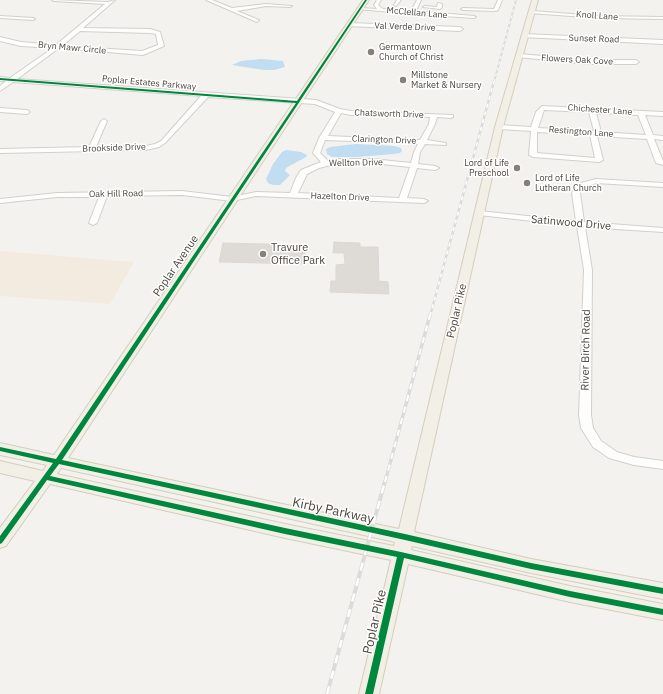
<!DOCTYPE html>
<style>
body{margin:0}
canvas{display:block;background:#f4f2ee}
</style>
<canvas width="663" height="694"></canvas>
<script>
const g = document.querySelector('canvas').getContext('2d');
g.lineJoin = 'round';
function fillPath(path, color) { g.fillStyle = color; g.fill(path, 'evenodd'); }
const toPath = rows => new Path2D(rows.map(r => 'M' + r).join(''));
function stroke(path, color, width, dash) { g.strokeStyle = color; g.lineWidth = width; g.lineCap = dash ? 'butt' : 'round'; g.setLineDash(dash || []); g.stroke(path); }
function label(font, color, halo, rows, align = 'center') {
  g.font = font + ' "IBM Plex Sans",sans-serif'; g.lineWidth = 3; g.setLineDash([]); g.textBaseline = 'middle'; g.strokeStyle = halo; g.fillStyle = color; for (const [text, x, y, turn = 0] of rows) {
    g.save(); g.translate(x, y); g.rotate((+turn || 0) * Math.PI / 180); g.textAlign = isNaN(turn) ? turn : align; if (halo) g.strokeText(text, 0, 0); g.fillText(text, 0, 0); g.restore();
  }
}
fillPath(toPath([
 [0,251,134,262,110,304,0,296]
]), '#f3ebdf');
fillPath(toPath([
 [261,59,283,61,285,67,274,70,264,70,232,65,241,61],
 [356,144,394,146,401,148,402,151,400,153,394,154,356,157,332,157,327,154,326,149,330,147],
 [286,150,301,152,307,155,306,157,286,168,285,171,290,175,280,185,273,185,268,183,266,179,273,164,282,152]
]), '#c0ddf1');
const building = toPath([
 [334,242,360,243,360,247,378,247,379,281,388,282,389,294,330,292,331,281,336,281,336,265,345,264,344,253,333,253,334,242],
 [223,243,306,245,304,264,219,262,223,243]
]);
fillPath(building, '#dedbd6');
stroke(building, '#dcd9d4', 1);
const minor = toPath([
 [52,0,108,2,115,0,83,28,150,29,160,32,164,46,143,55,59,48,17,79,316,100,340,109,351,111,453,115,453,117,451,118,437,117,435,124,427,140,446,143,446,145,425,144,420,152,418,164,435,166,439,168,435,170,417,168,407,198,424,199,428,201,424,203,256,196,232,201,182,195,107,196,97,223,93,225,89,223,99,197,57,197,0,203,0,199,57,193,182,191,232,197,256,192,290,193,296,178,301,170,321,162,313,153,319,138,335,112,315,104,208,97,165,143,159,147,146,150,0,153,0,149,89,147,101,121,104,119,107,121,96,147,146,146,155,144,161,141,201,96,13,82,0,91,0,86,6,81,0,81,0,77,10,78,53,48,21,46,0,41,0,37,21,42,56,45,105,4,54,1,52,0],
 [80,31,150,33,156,34,158,45,142,51,62,46,80,31],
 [341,113,351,115,430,117,429,124,420,140,328,136,341,113],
 [325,140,409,143,418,144,414,152,411,163,372,159,339,159,328,161,320,153,325,140],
 [339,163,372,163,410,167,399,198,298,193,307,174,319,168,339,163],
 [206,0,212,0,232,8,266,4,292,6,290,7,266,6,237,11,259,20,257,22,206,0],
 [377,0,381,0,378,5,383,9,411,11,417,0,421,0,416,11,474,16,476,17,474,18,413,14,358,9,360,8,377,9,374,5,377,0],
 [397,0,401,0,396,6,394,5,397,0],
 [498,0,502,0,498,10,496,11,463,10,461,9,463,8,494,9,498,0],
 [438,3,442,4,442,7,440,9,423,7,425,6,437,7,438,3],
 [532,11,598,16,663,17,663,19,598,18,530,13,532,11],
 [0,16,33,18,35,19,33,20,0,18,0,16],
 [349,23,460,27,463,29,460,31,347,26,347,24,349,23],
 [524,34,663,40,663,44,522,37,521,36,524,34],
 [519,54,590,60,636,60,639,62,636,64,590,64,517,57,516,56,519,54],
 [542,106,663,112,663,116,645,115,653,135,663,136,663,140,654,139,663,161,663,165,656,163,647,139,597,136,603,160,599,162,533,157,529,155,531,131,499,129,496,127,499,125,531,127,536,112,542,106],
 [544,110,589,112,594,131,538,128,544,110],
 [596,113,638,115,646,135,601,132,596,113],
 [537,132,590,135,595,158,537,153,537,132],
 [0,108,27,110,30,112,27,114,0,112,0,108],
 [596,179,663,183,663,187,596,183,583,188,580,193,584,222,663,228,663,232,585,227,592,270,591,415,593,428,601,441,617,452,634,457,663,461,663,469,634,465,609,458,593,447,581,428,579,415,584,270,577,226,479,215,475,213,479,211,576,221,572,193,577,184,596,179]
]);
const major = toPath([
 [363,0,369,0,68,458,399,529,495,127,532,0,538,0,503,127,414,532,531,559,663,583,663,599,531,573,412,546,411,550,570,586,663,604,663,620,570,602,408,564,379,694,359,694,391,560,285,538,50,484,6,546,0,548,0,528,35,481,0,473,0,461,43,471,47,465,0,455,0,443,54,455,363,0],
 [61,468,395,542,394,546,285,524,57,474,61,468]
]);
stroke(minor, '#d2d0cb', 2);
stroke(major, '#d6cebb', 2);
fillPath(minor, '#fdfdfc');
fillPath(major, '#f2efe6');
const railFar3 = toPath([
 [494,82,516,0]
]);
const railFar2 = toPath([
 [430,316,494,81]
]);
const railFar1 = toPath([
 [385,482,430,315]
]);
const rail = toPath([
 [327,694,385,481]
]);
stroke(railFar3, '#dbdbda', 2);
stroke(railFar2, '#dbdbda', 2.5);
stroke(railFar1, '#dbdbda', 3.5);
stroke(rail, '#dbdbda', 4);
stroke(railFar3, '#fff', 1, [3]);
stroke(railFar2, '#fff', 1.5, [4]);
stroke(railFar1, '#fff', 2, [6]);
stroke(rail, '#fff', 2.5, [8]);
fillPath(toPath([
 [365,0,367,0,62,460,405,534,531,563,663,588,663,594,531,569,405,540,59,464,50,476,285,528,401,552,570,591,663,609,663,615,570,597,404,558,373,694,365,694,397,557,285,534,47,480,2,543,0,544,0,536,53,463,0,451,0,447,56,459,296,103,0,80,0,78,297,101,365,0]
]), '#00873e');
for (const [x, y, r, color] of [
 [371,52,4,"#868178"],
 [403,80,4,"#868178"],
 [517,168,4,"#868178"],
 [527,183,4,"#868178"],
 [263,254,4,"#868178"]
]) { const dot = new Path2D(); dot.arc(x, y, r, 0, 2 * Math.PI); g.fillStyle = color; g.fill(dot); stroke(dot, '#fff', 1.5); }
label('9px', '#4b4439', '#fff', [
 ["McClellan Lane",417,13,5],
 ["Knoll Lane",597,16,4],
 ["Val Verde Drive",405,27,2],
 ["Sunset Road",594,39,2],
 ["Bryn Mawr Circle",72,48,5],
 ["Flowers Oak Cove",577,60,3],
 ["Poplar Estates Parkway",149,83,5],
 ["Chichester Lane",600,110,4],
 ["Chatsworth Drive",389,114,2],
 ["Restington Lane",581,132,4],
 ["Clarington Drive",384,140,2],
 ["Brookside Drive",114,148,-2],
 ["Wellton Drive",356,163,-1],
 ["Oak Hill Road",116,194,-1],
 ["Hazelton Drive",340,197,2]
]);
label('9px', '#4b4439', '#fff', [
 ["Germantown",379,47],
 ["Church of Christ",379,57],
 ["Millstone",411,75],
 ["Market & Nursery",411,85],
 ["Lord of Life",509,163,"right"],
 ["Preschool",509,173,"right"],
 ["Lord of Life",535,178],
 ["Lutheran Church",535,188]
], 'left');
label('11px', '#4b4439', '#fff', [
 ["Satinwood Drive",571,223,5],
 ["Poplar Avenue",176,266,-56],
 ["Poplar Pike",457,311,-77],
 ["River Birch Road",586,350,-89]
]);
label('11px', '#4b4439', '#fff', [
 ["Travure",271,248],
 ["Office Park",271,261]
], 'left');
label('13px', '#4b4439', '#fff', [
 ["Kirby Parkway",333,511,12],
 ["Poplar Pike",375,622,-77]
]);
</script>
